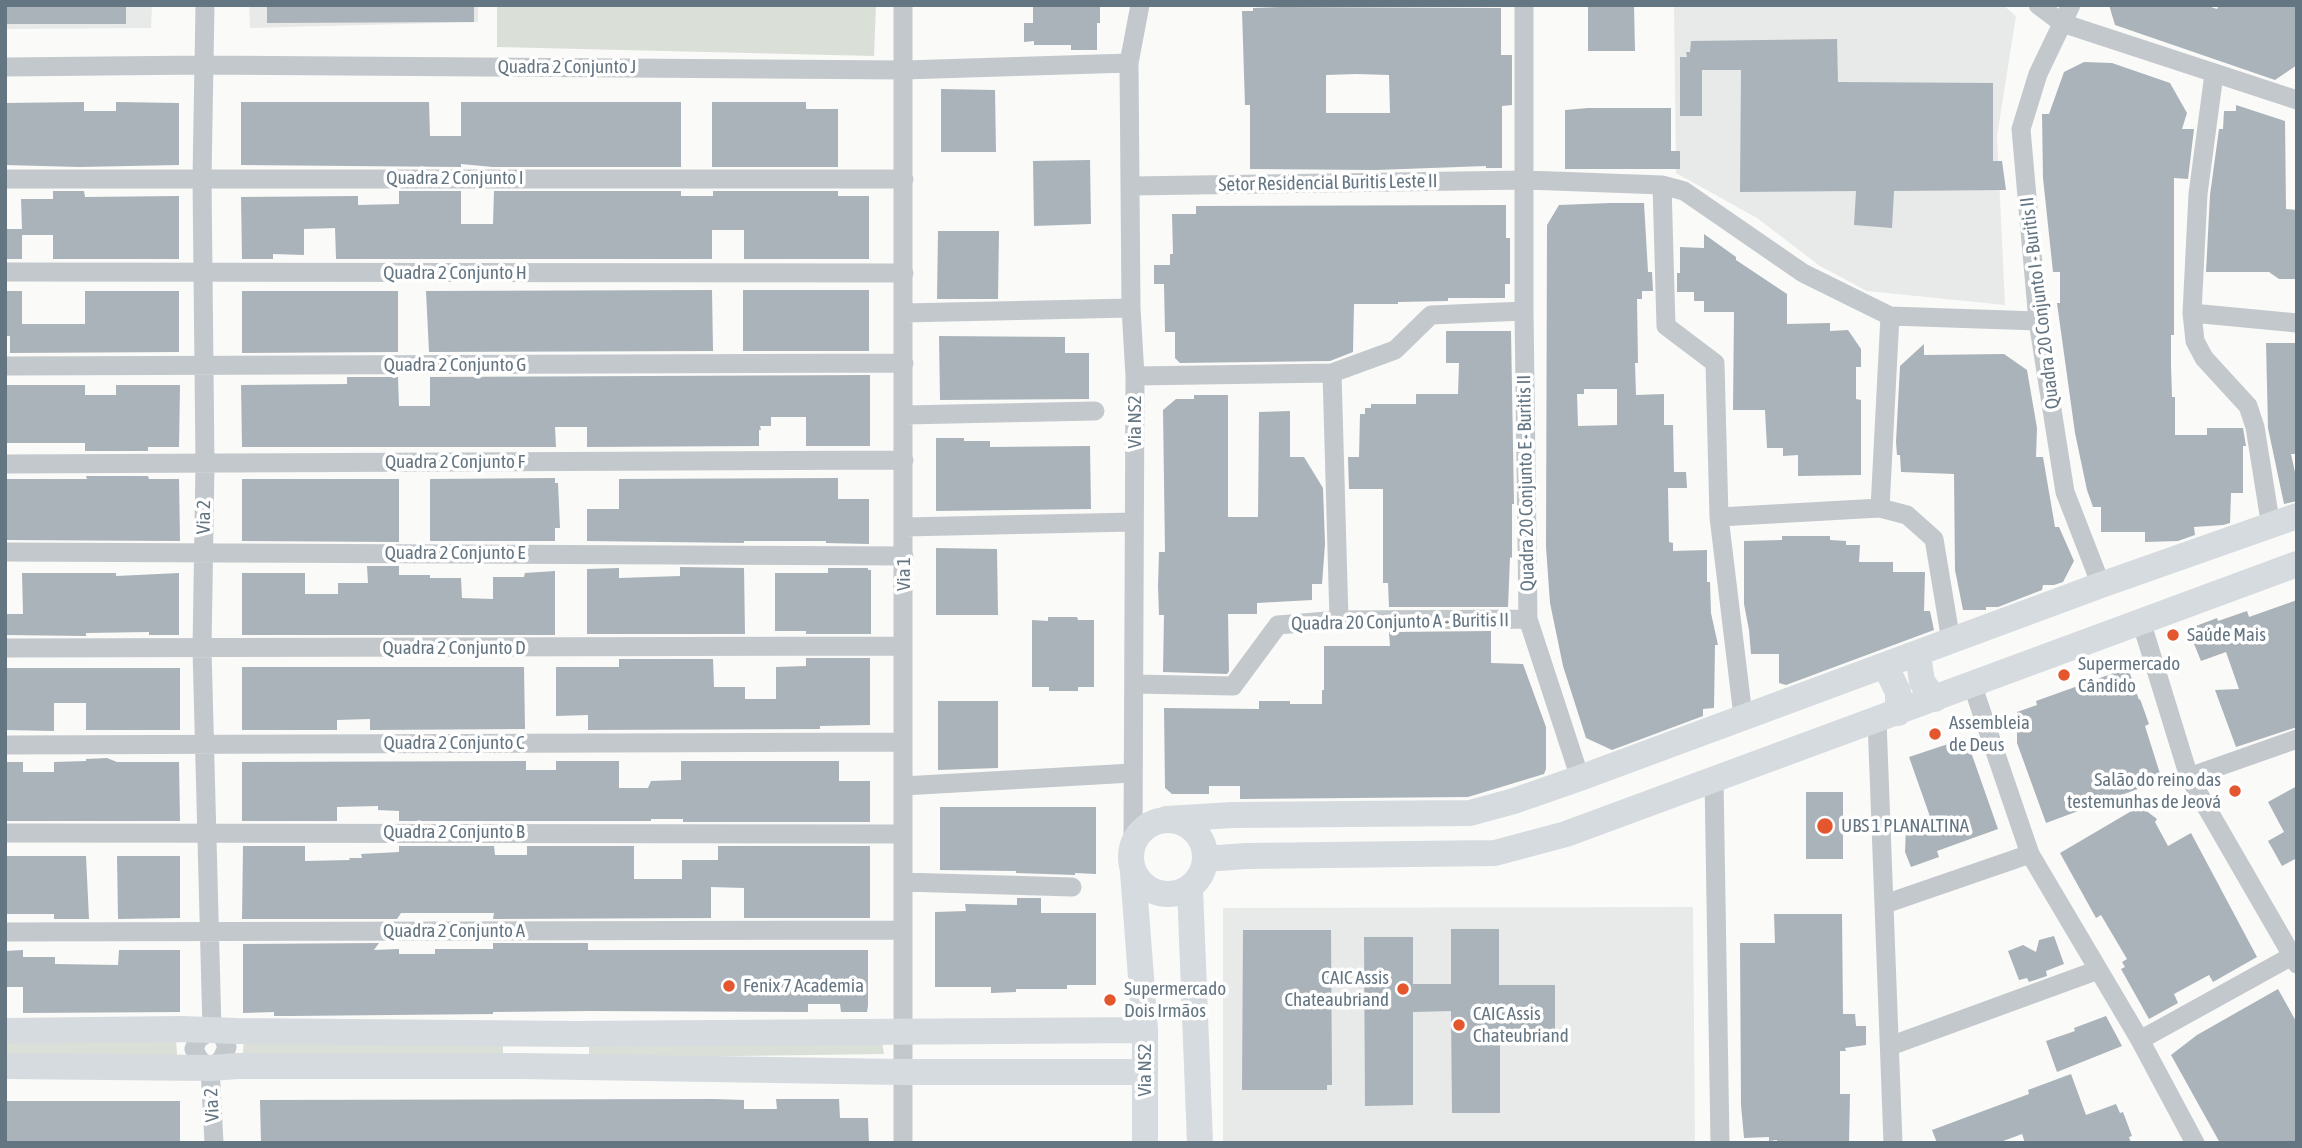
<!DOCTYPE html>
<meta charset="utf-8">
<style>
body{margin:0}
#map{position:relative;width:2302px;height:1148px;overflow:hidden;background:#fafaf8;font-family:"Asap Condensed",sans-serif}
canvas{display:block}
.frame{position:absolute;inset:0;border:7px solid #657683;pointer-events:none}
</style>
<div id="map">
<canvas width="2302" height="1148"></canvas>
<div class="frame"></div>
</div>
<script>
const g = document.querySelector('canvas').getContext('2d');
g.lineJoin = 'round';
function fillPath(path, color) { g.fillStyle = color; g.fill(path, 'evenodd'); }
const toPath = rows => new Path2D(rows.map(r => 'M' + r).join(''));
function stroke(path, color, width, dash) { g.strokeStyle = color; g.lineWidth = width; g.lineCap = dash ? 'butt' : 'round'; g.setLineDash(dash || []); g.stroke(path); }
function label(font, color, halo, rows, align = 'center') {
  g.font = font + ' "Asap Condensed",sans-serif'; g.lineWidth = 7; g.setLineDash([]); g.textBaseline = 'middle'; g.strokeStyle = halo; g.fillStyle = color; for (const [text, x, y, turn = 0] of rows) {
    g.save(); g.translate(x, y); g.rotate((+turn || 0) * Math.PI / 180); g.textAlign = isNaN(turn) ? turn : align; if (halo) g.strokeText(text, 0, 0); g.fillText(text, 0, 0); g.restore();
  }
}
fillPath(toPath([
 [5,5,152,5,151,28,5,29],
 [249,5,478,5,478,22,250,28],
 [1674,5,2003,5,2016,16,1997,136,2005,305,1867,291,1820,266,1757,218,1676,173],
 [1693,907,1695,1143,1223,1143,1223,908]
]), '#e8e9e9');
fillPath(toPath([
 [497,5,876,5,874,56,497,47],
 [244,1036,503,1040,503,1055,243,1053],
 [176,1037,177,1055,5,1057,5,1042],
 [589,1040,882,1041,884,1054,589,1058]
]), '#dadfd7');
fillPath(toPath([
 [5,5,126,5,126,24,5,24],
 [267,5,474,5,474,22,267,23],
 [1033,5,1100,5,1100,23,1097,23,1097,50,1071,50,1071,45,1034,45,1034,41,1024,42,1024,23,1033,23],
 [1588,5,1634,5,1635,51,1588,51],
 [2109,5,2205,5,2217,9,2219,5,2297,5,2297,65,2275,80,2115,25],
 [1281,7,1501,8,1501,55,1512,55,1512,105,1502,106,1502,168,1486,168,1486,166,1376,170,1250,169,1250,105,1245,105,1242,11,1253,11,1253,8],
 [1357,74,1389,75,1390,113,1326,113,1326,75],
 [1837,39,1838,82,1993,83,1993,161,2002,161,2006,190,1894,191,1892,228,1854,225,1856,191,1740,192,1741,70,1702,70,1702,116,1680,116,1680,57,1687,57,1686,52,1690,52,1691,41],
 [2084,62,2112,63,2170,83,2187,113,2182,129,2194,129,2188,179,2174,178,2174,335,2171,335,2171,366,2172,397,2175,397,2175,435,2207,435,2207,428,2243,428,2246,446,2243,446,2243,493,2231,493,2230,523,2223,525,2194,527,2195,535,2178,541,2145,542,2145,532,2101,532,2101,507,2093,507,2087,490,2075,433,2057,303,2060,303,2060,272,2053,272,2043,178,2042,114,2049,114,2064,72],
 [941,89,995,90,996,152,941,152],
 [84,102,84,111,116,111,116,102,179,103,179,165,79,167,5,165,5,103],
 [241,102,429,102,430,136,461,136,461,102,681,102,681,167,493,167,461,164,461,167,241,165],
 [712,102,806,102,806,109,838,109,838,167,712,167],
 [2236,105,2285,121,2286,209,2297,210,2297,279,2279,279,2269,272,2206,272,2210,195,2219,129,2223,129,2224,111,2236,111],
 [1588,108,1671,108,1671,151,1680,151,1680,169,1565,169,1565,110],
 [1090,160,1091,224,1034,226,1033,161],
 [53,191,84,191,85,197,179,196,179,259,53,259,53,235,22,235,22,232,22,259,5,259,5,229,22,229,21,199,53,199],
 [399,191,461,191,461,224,493,224,494,191,681,191,681,196,713,196,713,191,838,191,838,196,869,196,869,259,744,259,744,230,712,230,712,259,336,259,335,228,304,229,304,255,273,254,273,259,242,259,241,197,358,196,358,205,399,204],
 [1610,203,1644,203,1648,272,1652,272,1653,291,1642,291,1642,299,1637,299,1638,363,1635,363,1636,395,1664,394,1664,425,1673,425,1674,472,1686,472,1687,488,1668,488,1669,542,1673,543,1673,551,1707,550,1707,582,1710,582,1711,613,1718,645,1715,645,1714,708,1703,709,1703,716,1612,750,1586,738,1563,666,1550,603,1546,547,1547,225,1559,205],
 [1584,389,1617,389,1617,425,1578,426,1577,394,1584,394],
 [1506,205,1506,238,1510,238,1510,284,1505,284,1505,298,1448,298,1448,301,1398,302,1398,304,1354,304,1353,352,1330,361,1180,363,1175,358,1175,332,1165,332,1164,284,1154,284,1154,265,1170,265,1170,254,1173,254,1172,214,1196,214,1196,206],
 [938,231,999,231,998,299,937,299],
 [1704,234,1736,257,1736,260,1787,294,1787,324,1830,323,1830,331,1848,330,1861,349,1861,367,1856,367,1856,399,1861,400,1861,475,1798,476,1798,455,1783,456,1783,448,1767,448,1765,410,1733,410,1734,312,1704,312,1704,301,1694,301,1694,292,1677,292,1677,273,1680,273,1680,247,1704,248],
 [712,290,713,351,429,352,426,291],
 [743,290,869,290,869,351,743,351],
 [5,291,22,291,22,324,85,324,85,291,179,291,179,352,10,353,10,336,5,336],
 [242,291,398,291,398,352,242,353],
 [1446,331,1511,331,1514,504,1512,504,1512,558,1510,557,1508,607,1389,607,1388,583,1383,583,1383,489,1349,489,1348,457,1359,457,1360,414,1365,414,1365,408,1371,408,1371,404,1416,404,1416,394,1458,394,1459,363,1446,363],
 [939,336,1065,337,1065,353,1089,353,1089,399,940,400],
 [2266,343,2297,343,2296,454,2291,454,2297,481,2297,501,2284,504,2268,428],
 [1924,344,1924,355,2004,354,2027,370,2037,428,2036,457,2043,457,2055,527,2059,527,2074,561,2063,582,2054,585,2043,585,2042,590,1998,607,1986,607,1986,610,1963,610,1955,570,1954,474,1901,472,1900,455,1897,455,1896,442,1900,366],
 [870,375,870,446,806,446,806,417,771,417,771,426,760,426,761,430,759,430,759,446,587,447,587,427,555,427,556,447,242,447,241,385,347,384,347,377,398,377,399,406,430,406,430,377],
 [5,385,85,385,85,395,116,395,116,385,180,385,179,447,148,447,148,451,85,451,85,443,5,443],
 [1194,395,1228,395,1228,517,1258,517,1259,412,1290,411,1290,457,1304,457,1323,488,1325,544,1322,584,1312,584,1312,600,1257,603,1257,614,1228,614,1229,671,1227,674,1163,672,1164,615,1159,615,1158,586,1159,552,1165,552,1163,410,1176,399,1194,399],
 [936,438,964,438,964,441,990,441,990,447,1090,446,1091,509,936,511],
 [86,476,148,476,149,479,179,479,180,541,5,540,5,479,87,479],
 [555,478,555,483,558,483,560,528,555,528,555,541,430,541,430,479],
 [838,478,838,499,869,499,869,544,826,543,826,541,744,541,744,543,587,541,587,509,619,509,619,479],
 [242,479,399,479,399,542,242,541],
 [1782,536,1830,536,1830,540,1846,541,1846,545,1860,545,1859,562,1893,562,1893,572,1925,572,1924,611,1930,611,1934,630,1786,685,1779,683,1779,654,1751,654,1749,630,1744,604,1744,541,1782,540],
 [936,548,997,549,998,615,936,615],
 [367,566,399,566,399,575,430,575,430,578,461,578,462,598,493,599,493,577,524,577,525,573,555,571,555,635,242,635,242,573,305,573,305,594,338,594,338,583,368,583],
 [680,567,744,568,745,634,587,634,587,569,619,568,619,578,680,576],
 [828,568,868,568,868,570,871,570,871,634,806,634,806,631,775,631,775,573,828,573],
 [22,573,116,573,116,576,179,573,179,635,149,635,149,632,86,633,86,636,5,635,5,614,23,614],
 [2297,600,2297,727,2236,747,2215,690,2239,689,2226,652,2201,661,2188,629,2217,618,2218,621,2247,611,2249,617],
 [1048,617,1077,617,1078,620,1094,620,1094,687,1078,687,1078,691,1049,691,1049,687,1032,687,1032,620,1048,621],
 [1491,631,1491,663,1523,664,1546,727,1546,769,1544,774,1468,797,1240,799,1240,786,1209,786,1209,794,1172,794,1165,788,1164,708,1259,709,1259,701,1290,701,1290,704,1322,704,1322,690,1324,690,1324,646,1390,646,1389,632],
 [806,658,870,658,870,725,820,726,820,729,588,730,588,715,556,716,556,667,619,667,619,659,713,659,714,687,745,687,745,699,776,699,776,667,806,666],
 [242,667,524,667,525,729,370,730,370,719,337,720,337,730,242,730],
 [5,668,180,668,180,730,86,730,86,703,54,703,54,731,5,730],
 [2128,668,2135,688,2115,695,2137,694,2139,700,2140,699,2149,724,2145,726,2162,780,2046,823,2017,743,2017,712,2037,705,2036,701],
 [938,701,998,701,998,768,938,770],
 [1966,738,1998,829,1937,851,1939,857,1911,867,1905,852,1906,828,1934,828,1909,757],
 [107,758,117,762,179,762,180,821,5,821,5,762,23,762,23,772,54,772,54,762,86,761,86,759],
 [526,761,526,770,556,770,556,761,619,761,619,788,648,788,651,781,681,780,681,761,839,761,839,781,870,781,870,822,683,822,683,819,651,819,651,821,399,821,399,811,378,810,378,806,337,807,337,821,242,821,242,762],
 [2297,786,2297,858,2282,866,2268,841,2284,832,2268,802],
 [1806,792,1843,792,1843,859,1806,859],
 [2140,806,2157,819,2155,822,2168,846,2191,833,2257,957,2213,982,2209,975,2174,994,2178,1003,2149,1019,2121,969,2125,967,2122,962,2127,959,2101,915,2096,918,2060,853],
 [940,807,1096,807,1096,874,1075,873,1075,875,1016,873,1016,871,940,870],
 [243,846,305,846,305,861,350,860,349,858,362,858,361,854,399,852,399,846,494,846,495,855,527,855,527,846,634,846,634,879,682,879,682,860,718,860,718,846,870,846,870,918,744,918,744,888,711,887,711,918,493,919,494,913,401,913,397,919,242,919],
 [5,856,86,856,89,919,54,919,54,914,5,914],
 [117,856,180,856,180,918,118,919],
 [1017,898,1041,898,1041,913,1096,913,1096,985,1067,985,1067,989,1016,989,1016,992,991,993,991,987,935,987,935,912,966,911,965,904,1017,905],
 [1774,914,1842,914,1843,1014,1855,1014,1856,1026,1866,1026,1866,1045,1845,1048,1846,1051,1840,1051,1840,1094,1850,1094,1849,1143,1777,1143,1777,1140,1769,1141,1769,1137,1744,1138,1741,1105,1740,943,1775,943],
 [1451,929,1499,929,1499,985,1555,985,1555,1041,1500,1041,1500,1113,1452,1113,1451,1011,1413,1012,1413,1105,1365,1106,1364,937,1413,937,1413,984,1451,984],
 [1243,930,1331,930,1332,1085,1327,1085,1327,1090,1242,1090],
 [2054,936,2064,964,2046,971,2047,976,2029,982,2027,978,2019,980,2008,951,2023,945,2036,952,2039,940],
 [379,943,374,950,399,949,399,954,435,954,435,949,493,949,493,943,588,943,588,950,868,950,868,1006,867,1012,841,1012,840,1004,808,1004,808,1012,589,1011,493,1012,493,1014,289,1016,274,1016,274,1012,243,1013,243,944],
 [23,950,23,957,55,957,55,964,118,965,119,950,180,950,180,1012,23,1013,23,987,5,987,5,951],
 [2278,989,2297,1023,2297,1143,2220,1143,2171,1055,2197,1035],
 [2106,1016,2122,1046,2057,1072,2046,1041,2075,1031,2074,1028],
 [2071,1074,2086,1115,2116,1104,2120,1113,2123,1112,2132,1136,2129,1137,2131,1143,2025,1143,2022,1134,1998,1143,1937,1143,1932,1130,2029,1094,2028,1090],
 [714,1099,744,1100,744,1109,777,1109,776,1099,839,1099,840,1118,868,1118,869,1143,261,1143,260,1100],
 [5,1101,180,1101,180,1143,5,1143]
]), '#aab3b9');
stroke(toPath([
 [205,5,202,178,205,464,202,649,212,1030],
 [1524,5,1524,311,1528,619,1580,778],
 [2038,5,2062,23,2297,100],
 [2071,5,2038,74,2021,129,2038,321,2065,492,2101,585],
 [5,67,203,65,904,70,1129,63],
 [2214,74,2198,194,2192,313,2195,341,2204,358,2248,406,2255,427,2271,527],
 [5,179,904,179],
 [1662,185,1666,326,1715,363,1719,517,1743,716],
 [1131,186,1526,180,1662,185,1684,191,1803,273,1890,316,2038,321],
 [5,272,904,273],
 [904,313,1131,308],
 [2192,313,2297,323],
 [1890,316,1880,508,1907,515,1934,539,1951,641],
 [5,366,904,363],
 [1332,373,1339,620],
 [1135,376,1332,373,1395,350,1431,315,1524,311],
 [904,415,1095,411],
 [5,464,904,460],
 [1719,517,1880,508],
 [904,527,1134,522],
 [5,552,904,556],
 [2141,621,2189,777,2297,964],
 [5,648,903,646],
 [1135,684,1233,686,1278,625,1339,620,1528,619],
 [1972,684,2030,854,2140,1040,2195,1143],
 [1877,720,1893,1143],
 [5,745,903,742],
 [2189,777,2297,739],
 [1714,779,1720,1143],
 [903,786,1132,773],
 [5,833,903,834],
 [1133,841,1135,376,1131,308,1129,63,1140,5],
 [903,882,1072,887],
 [1885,904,2030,854],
 [5,932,903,930],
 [2140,1040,2292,956],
 [1890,1046,2098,970],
 [210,1068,214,1143],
 [210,1068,199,1059,194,1049,198,1039,212,1030],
 [210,1068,222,1059,227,1047,223,1037,212,1030],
 [903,1143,903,5]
]), '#c3c8cc', 19);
stroke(toPath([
 [1918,654,1922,682,1935,699],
 [1885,665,1898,692,1898,713],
 [1166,819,1233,815,1470,813,1514,801,1580,778,2101,585,2297,516],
 '1131 857a37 37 0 1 1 74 0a37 37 0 1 1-74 0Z',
 [1205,859,1246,856,1495,853,1566,834,2297,564],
 [1133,872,1145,1030,1145,1143],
 [1190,888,1200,1143],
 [5,1031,181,1029,237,1031,577,1034,1145,1030],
 [5,1066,210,1068,238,1066,519,1066,903,1072,1145,1072]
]), '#d6dbdf', 26);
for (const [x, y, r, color] of [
 [2173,635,7,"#e4572e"],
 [2064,675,7,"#e4572e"],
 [1935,734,7,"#e4572e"],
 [2235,791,7,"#e4572e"],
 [1825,826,9,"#e4572e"],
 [729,986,7,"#e4572e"],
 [1403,989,7,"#e4572e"],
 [1110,1000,7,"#e4572e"],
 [1459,1025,7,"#e4572e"]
]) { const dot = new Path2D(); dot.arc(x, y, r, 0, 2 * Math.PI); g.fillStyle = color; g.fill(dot); stroke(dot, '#fff', 2.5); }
label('19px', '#657683', '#fff', [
 ["Quadra 2 Conjunto J",567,67],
 ["Quadra 2 Conjunto I",455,178],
 ["Setor Residencial Buritis Leste II",1328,183,-1],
 ["Quadra 2 Conjunto H",455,273],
 ["Quadra 20 Conjunto I - Buritis II",2040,303,-97],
 ["Quadra 2 Conjunto G",455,365],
 ["Via NS2",1135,422,-90],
 ["Quadra 2 Conjunto F",455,462],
 ["Quadra 20 Conjunto E - Buritis II",1526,483,-91],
 ["Via 2",204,517,-89],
 ["Quadra 2 Conjunto E",455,553],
 ["Via 1",904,574,-90],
 ["Quadra 20 Conjunto A - Buritis II",1400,622,-1],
 ["Quadra 2 Conjunto D",454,648],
 ["Quadra 2 Conjunto C",454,743],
 ["Quadra 2 Conjunto B",454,832],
 ["Quadra 2 Conjunto A",454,931],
 ["Via NS2",1145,1070,-90],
 ["Via 2",212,1105,-93]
]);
label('19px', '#657683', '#fff', [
 ["Saúde Mais",2187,635],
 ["Supermercado",2078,664],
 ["Cândido",2078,686],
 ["Assembleia",1949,723],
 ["de Deus",1949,745],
 ["Salão do reino das",2221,780,"right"],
 ["testemunhas de Jeová",2221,802,"right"],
 ["UBS 1 PLANALTINA",1841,826],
 ["CAIC Assis",1389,978,"right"],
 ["Chateaubriand",1389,1000,"right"],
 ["Fenix 7 Academia",743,986],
 ["Supermercado",1124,989],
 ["Dois Irmãos",1124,1011],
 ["CAIC Assis",1473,1014],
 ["Chateubriand",1473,1036]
], 'left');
</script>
